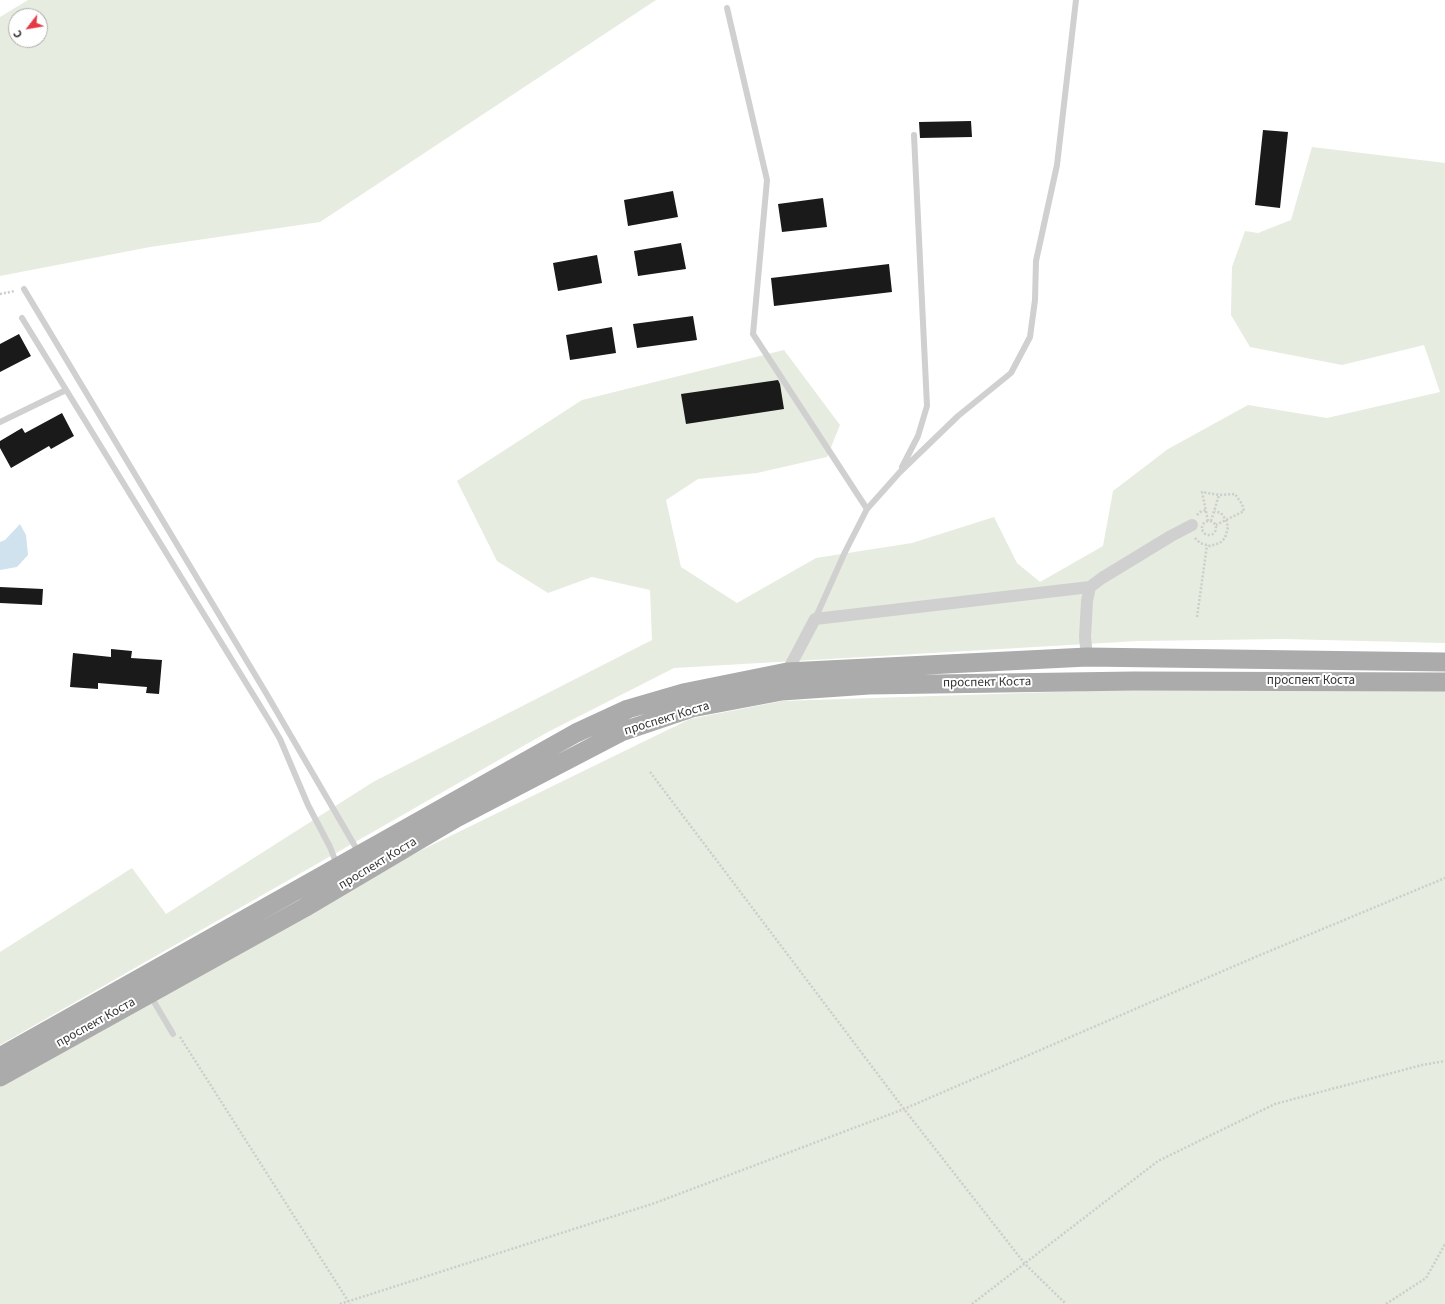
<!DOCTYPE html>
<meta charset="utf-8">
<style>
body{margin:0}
#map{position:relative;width:1445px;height:1304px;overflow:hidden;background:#fff;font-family:"Source Sans 3",sans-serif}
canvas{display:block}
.north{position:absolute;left:8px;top:8px;width:40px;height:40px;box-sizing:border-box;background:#fff;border:1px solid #adadad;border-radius:50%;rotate:239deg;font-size:11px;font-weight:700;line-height:16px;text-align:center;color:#333}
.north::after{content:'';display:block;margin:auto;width:14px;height:18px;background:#e63946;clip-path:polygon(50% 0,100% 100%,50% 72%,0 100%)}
</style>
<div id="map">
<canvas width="1445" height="1304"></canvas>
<div class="north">С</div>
</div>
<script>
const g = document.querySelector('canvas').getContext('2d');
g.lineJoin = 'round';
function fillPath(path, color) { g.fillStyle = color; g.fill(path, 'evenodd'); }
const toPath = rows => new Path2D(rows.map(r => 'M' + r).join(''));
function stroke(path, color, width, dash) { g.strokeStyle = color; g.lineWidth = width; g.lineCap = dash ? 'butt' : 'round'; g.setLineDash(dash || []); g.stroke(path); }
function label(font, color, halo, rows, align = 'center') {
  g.font = font + ' "Source Sans 3",sans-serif'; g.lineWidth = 4; g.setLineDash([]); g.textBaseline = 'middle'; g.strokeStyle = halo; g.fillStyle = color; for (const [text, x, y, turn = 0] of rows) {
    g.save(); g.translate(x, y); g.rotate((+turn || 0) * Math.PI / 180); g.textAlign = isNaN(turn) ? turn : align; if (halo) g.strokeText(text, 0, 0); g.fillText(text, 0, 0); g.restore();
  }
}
fillPath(toPath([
 [28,0,656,0,320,222,150,247,0,276,0,17],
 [16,16,40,16,40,40,16,40],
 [1312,147,1445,163,1445,643,1283,639,1138,641,674,668,546,733,0,1045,0,952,132,868,166,914,373,782,652,640,650,590,592,577,548,593,497,561,457,481,582,400,784,350,840,425,827,457,757,473,698,479,666,500,681,567,737,603,816,558,912,543,994,517,1017,563,1040,582,1103,546,1113,491,1168,449,1248,405,1327,418,1440,392,1424,345,1342,365,1250,347,1231,315,1232,267,1245,231,1258,233,1291,220],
 [1117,690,1445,691,1445,1304,0,1304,0,1084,395,863,690,719,782,701]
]), '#e6ecdf');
fillPath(toPath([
 [20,524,26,535,28,555,17,567,0,570,0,542,5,540]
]), '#cfe2ee');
fillPath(toPath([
 [971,121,972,137,920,138,919,122],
 [1263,130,1288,132,1280,208,1255,205],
 [673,191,678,217,628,226,624,200],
 [823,198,827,227,782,232,778,204],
 [681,243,686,269,638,276,634,251],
 [597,255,602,283,558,291,553,263],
 [889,264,892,292,774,306,771,278],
 [693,316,697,340,637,348,633,324],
 [612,327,616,353,570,360,566,335],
 [19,334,31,356,0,372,0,344],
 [778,380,780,384,784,409,686,424,681,394],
 [62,413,74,436,51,449,49,446,11,468,0,448,0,441,22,428,25,433],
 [0,587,43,589,42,605,0,603],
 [111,649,132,651,131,658,162,660,159,694,146,693,147,687,98,683,98,689,70,687,73,653,111,657]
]), '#1a1a1a');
stroke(toPath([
 [0,294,15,291],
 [1197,515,1200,512,1207,510],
 '1202 528a7 7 0 1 1 14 0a7 7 0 1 1-14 0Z',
 [1208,521,1202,492,1219,495,1235,494,1242,504,1244,511,1216,525],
 [1211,521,1219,495],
 [1195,538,1200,543,1210,546,1220,543,1225,538,1228,527,1226,520,1221,513,1215,511],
 [1197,617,1207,545],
 [650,772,904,1109,1025,1264,1066,1304],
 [180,1037,350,1304],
 [340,1304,655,1203,904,1109,1253,958,1445,878],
 [972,1304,1158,1161,1275,1104,1422,1065,1445,1061],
 [1386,1304,1426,1278,1445,1244]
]), '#cdcdcd', 2.5, [2, 2]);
stroke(toPath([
 [727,8,767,180,753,334,867,509],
 [24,289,266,693,359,853],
 [22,318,270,722,280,739,308,805,330,847,337,865],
 [0,422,66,390],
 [902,467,918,436,927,406,914,135],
 [815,619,845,552,867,509,900,472,958,416,1011,373,1030,337,1035,300,1036,261,1057,165,1076,0],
 [150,995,173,1034]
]), '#d0d0d0', 6);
stroke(toPath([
 [1087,657,1085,637,1087,601,1090,587,1102,578,1171,536,1192,525],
 [787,672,815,619,1090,587]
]), '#d0d0d0', 12);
stroke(toPath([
 [0,1057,576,733,628,709,683,693,787,672,1087,657,1445,662],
 [0,1077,304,908,456,818,621,732,692,708,782,691,869,685,1134,681,1445,682]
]), '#ababab', 19);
label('13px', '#333', '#fff', [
 ["проспект Коста",1311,681],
 ["проспект Коста",987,683,-1],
 ["проспект Коста",667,719,-17],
 ["проспект Коста",378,864,-31],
 ["проспект Коста",96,1023,-29]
]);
</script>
